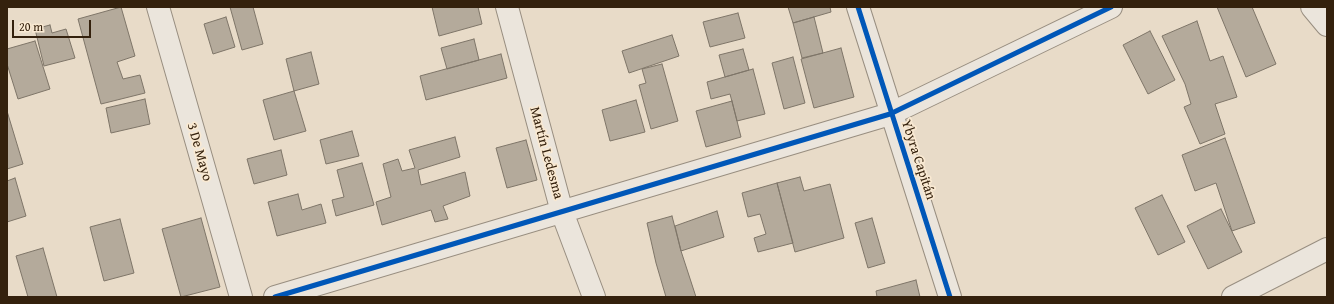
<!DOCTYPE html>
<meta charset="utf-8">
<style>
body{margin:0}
#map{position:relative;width:1334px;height:304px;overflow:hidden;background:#e8dbc8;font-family:"Gentium Book Plus",serif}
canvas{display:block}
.frame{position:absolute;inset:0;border:8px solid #34210d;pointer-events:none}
.scale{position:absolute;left:12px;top:20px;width:79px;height:18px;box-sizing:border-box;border:2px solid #34210d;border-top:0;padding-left:5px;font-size:12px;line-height:14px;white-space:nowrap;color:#34210d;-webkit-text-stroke:3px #f9e9d2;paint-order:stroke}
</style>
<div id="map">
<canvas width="1334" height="304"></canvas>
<div class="frame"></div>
<div class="scale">20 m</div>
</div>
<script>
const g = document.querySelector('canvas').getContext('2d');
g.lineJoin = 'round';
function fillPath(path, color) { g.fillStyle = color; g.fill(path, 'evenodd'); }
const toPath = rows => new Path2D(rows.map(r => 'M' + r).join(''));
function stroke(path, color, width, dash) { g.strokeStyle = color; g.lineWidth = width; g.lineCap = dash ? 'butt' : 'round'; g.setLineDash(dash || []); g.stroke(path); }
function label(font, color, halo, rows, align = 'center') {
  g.font = font + ' "Gentium Book Plus",serif'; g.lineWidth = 3.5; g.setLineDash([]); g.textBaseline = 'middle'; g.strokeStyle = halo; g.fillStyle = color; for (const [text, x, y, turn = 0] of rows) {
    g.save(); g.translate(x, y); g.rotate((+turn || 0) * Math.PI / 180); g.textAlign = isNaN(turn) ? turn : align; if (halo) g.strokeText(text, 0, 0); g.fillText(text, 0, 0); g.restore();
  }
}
const building = toPath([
 [121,7,135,56,117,62,123,79,140,75,145,93,101,104,78,19,121,7],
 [230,7,253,7,263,44,242,50,230,7],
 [432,7,478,7,482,24,439,36,432,7],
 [788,7,830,7,831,12,793,23,788,7],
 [1217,7,1252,7,1276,64,1246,77,1217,7],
 [738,13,745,38,710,47,703,22,738,13],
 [226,17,235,47,213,54,204,24,226,17],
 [814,17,823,53,802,58,793,23,814,17],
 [1197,21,1210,61,1223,56,1237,97,1215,104,1225,134,1200,144,1184,107,1191,104,1185,84,1162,36,1197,21],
 [50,25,52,33,66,29,75,58,44,66,35,29,50,25],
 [1150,31,1175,80,1148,94,1123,45,1150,31],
 [672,35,679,56,629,73,622,51,672,35],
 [474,39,479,60,447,69,441,48,474,39],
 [35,41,50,89,18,99,7,64,7,49,35,41],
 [841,48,854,97,814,108,801,59,841,48],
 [743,49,749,70,725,77,719,55,743,49],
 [311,52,319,84,294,91,286,59,311,52],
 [501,54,507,78,426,100,420,76,501,54],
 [793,57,805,103,784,109,772,63,793,57],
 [662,64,678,121,651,129,639,85,646,83,642,69,662,64],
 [753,69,765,114,737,121,730,94,711,99,707,82,753,69],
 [294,91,306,131,274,140,263,100,294,91],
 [145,99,150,124,111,133,106,108,145,99],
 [636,100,645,132,610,141,602,110,636,100],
 [732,101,741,137,706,147,696,111,732,101],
 [7,111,23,164,7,169,7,111],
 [352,131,359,156,326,164,320,140,352,131],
 [455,137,460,157,418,170,421,185,465,172,470,196,443,206,448,219,435,222,431,210,382,225,376,202,391,197,383,164,398,159,402,171,415,168,409,150,455,137],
 [1225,138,1255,223,1232,231,1216,183,1195,191,1182,155,1225,138],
 [526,140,537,180,507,188,496,148,526,140],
 [281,150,287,175,254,184,247,159,281,150],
 [362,163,374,205,336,216,332,200,344,197,337,170,362,163],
 [800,177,804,191,830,184,844,238,795,252,777,183,800,177],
 [15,178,26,216,7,222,7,181,15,178],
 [777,183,793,243,758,252,754,238,766,234,760,214,748,217,742,193,777,183],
 [298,194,302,210,321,204,326,223,277,236,268,202,298,194],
 [1162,195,1185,242,1158,255,1135,208,1162,195],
 [1221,209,1242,252,1208,269,1187,226,1221,209],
 [717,211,724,237,681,251,675,226,717,211],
 [672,216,681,251,696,297,666,297,656,263,647,223,672,216],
 [201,218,220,287,181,297,162,229,201,218],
 [872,218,885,263,868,268,855,223,872,218],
 [120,219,134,273,104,281,90,227,120,219],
 [43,248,57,297,28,297,16,256,43,248],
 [916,280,920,297,877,297,876,291,916,280]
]);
fillPath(building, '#b4aa9b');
stroke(building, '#7e7568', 1);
const minor = toPath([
 [158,7,241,297],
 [507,7,562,212,594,297],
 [858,7,950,297],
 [1312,7,1327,25],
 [275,297,890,114,1111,7],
 [1233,297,1327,249]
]);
stroke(minor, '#988e80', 24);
stroke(minor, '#ebe5dc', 22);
stroke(toPath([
 [858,7,950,297],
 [275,297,890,114,1111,7]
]), '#0057b8', 5);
label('14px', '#34210d', '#f9e9d2', [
 ["3 De Mayo",199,152,74],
 ["Martín Ledesma",546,153,75],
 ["Ybyra Capitán",918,160,72]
]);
</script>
